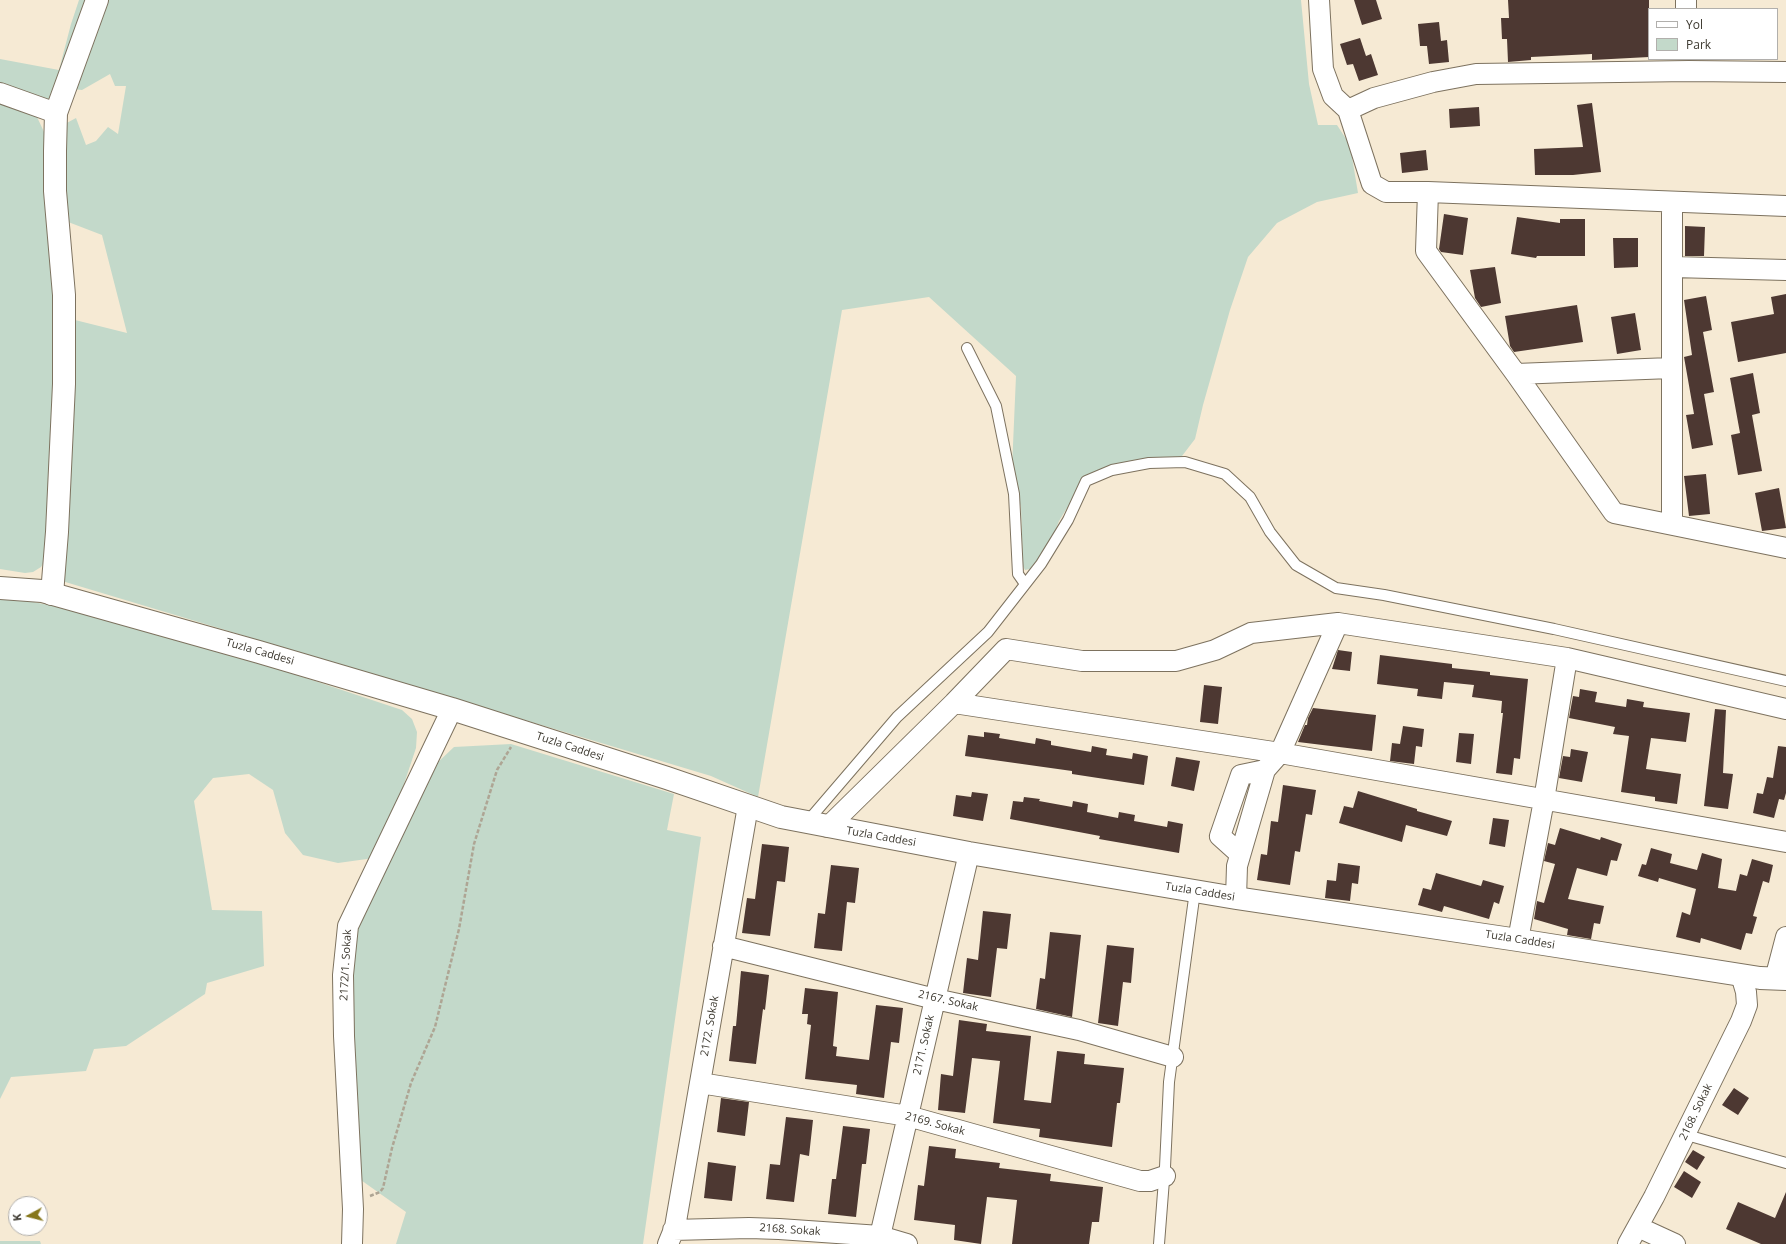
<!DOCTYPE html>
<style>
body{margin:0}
#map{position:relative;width:1786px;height:1244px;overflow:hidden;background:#f6ead4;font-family:"Open Sans",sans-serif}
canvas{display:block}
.legend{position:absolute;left:1648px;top:8px;width:130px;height:52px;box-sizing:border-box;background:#fff;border:1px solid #b1afac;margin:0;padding:5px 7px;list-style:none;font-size:12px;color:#3c382f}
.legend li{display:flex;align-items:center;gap:8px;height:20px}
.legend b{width:20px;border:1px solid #b1afac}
.north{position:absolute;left:8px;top:1196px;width:40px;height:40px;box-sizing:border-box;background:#fff;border:1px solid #b1afac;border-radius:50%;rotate:263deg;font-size:11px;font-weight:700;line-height:16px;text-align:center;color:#3c382f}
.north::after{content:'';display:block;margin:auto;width:14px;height:18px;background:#86771a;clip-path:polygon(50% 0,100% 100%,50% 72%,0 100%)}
</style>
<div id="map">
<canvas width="1786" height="1244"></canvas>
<ul class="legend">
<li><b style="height:5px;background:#fff"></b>Yol</li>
<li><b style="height:11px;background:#c3d9ca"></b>Park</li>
</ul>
<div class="north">K</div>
</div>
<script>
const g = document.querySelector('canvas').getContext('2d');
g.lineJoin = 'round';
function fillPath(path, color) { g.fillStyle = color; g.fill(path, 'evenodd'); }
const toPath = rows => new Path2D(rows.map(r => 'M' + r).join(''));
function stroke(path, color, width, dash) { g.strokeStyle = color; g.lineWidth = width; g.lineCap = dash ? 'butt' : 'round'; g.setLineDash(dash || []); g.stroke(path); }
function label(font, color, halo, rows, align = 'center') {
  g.font = font + ' "Open Sans",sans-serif'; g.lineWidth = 4; g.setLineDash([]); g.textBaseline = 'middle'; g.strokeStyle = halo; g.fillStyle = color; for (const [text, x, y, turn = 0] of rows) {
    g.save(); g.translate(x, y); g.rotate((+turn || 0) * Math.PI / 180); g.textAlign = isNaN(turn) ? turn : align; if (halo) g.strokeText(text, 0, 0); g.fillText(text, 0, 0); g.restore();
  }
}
fillPath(toPath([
 [79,0,87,0,47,105,0,88,0,59,59,70,71,24],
 [106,0,1301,0,1309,84,1318,125,1337,125,1350,145,1358,193,1317,202,1277,223,1248,257,1230,310,1203,405,1195,439,1182,456,1168,464,1112,473,1086,485,1073,498,1059,521,1048,550,1030,569,1025,570,1023,566,1021,508,1012,468,1016,376,929,297,842,310,758,797,711,776,62,581,71,319,127,333,102,235,63,220,63,125,76,118,86,145,96,141,108,127,118,134,126,86,115,86,110,74,82,90,72,89],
 [0,100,37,117,45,134,44,182,58,331,47,557,41,567,33,572,25,573,0,569],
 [0,597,24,600,87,613,216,648,402,710,412,719,417,732,416,748,401,793,374,858,338,863,303,855,285,833,273,790,249,774,213,778,194,801,212,910,262,911,264,966,207,983,205,994,126,1046,94,1049,86,1071,11,1077,0,1099],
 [511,744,674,794,667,830,701,837,643,1244,396,1244,406,1212,358,1178,349,1034,353,953,360,918,435,765,454,747],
 [0,1241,40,1241,41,1244,0,1244]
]), '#c3d9ca');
fillPath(toPath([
 [1354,0,1376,0,1382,19,1362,25],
 [1508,0,1649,0,1649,57,1592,60,1592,54,1531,57,1531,60,1508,62,1507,39,1502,39,1501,18,1509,18],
 [1439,22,1441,41,1447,40,1449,62,1429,64,1427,46,1420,46,1418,24],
 [1360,38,1366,56,1371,54,1378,75,1359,81,1353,64,1347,65,1340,44],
 [1592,103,1601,172,1573,175,1535,175,1534,149,1583,147,1577,105],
 [1479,107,1480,126,1450,128,1449,109],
 [1426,150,1428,170,1402,173,1400,153],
 [1444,214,1468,218,1463,255,1441,252,1439,249],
 [1517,217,1560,223,1560,219,1585,219,1585,256,1537,256,1536,258,1511,254],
 [1685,226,1705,227,1704,256,1685,256],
 [1613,238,1638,238,1638,267,1614,268],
 [1495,267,1501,303,1481,307,1475,298,1470,270],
 [1786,294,1786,353,1738,362,1731,322,1774,314,1771,297],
 [1706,296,1712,330,1703,332,1714,392,1704,394,1713,445,1692,449,1686,415,1694,414,1684,357,1692,355,1684,300],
 [1577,305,1583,342,1514,352,1510,346,1505,316],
 [1635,313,1641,350,1617,354,1611,317],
 [1753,373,1760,413,1752,415,1762,471,1738,475,1731,435,1740,433,1730,378],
 [1706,474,1710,514,1689,516,1684,476],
 [1779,488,1786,528,1762,531,1755,493],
 [1338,650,1352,652,1350,671,1332,669],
 [1380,655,1452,664,1452,668,1490,672,1490,675,1528,679,1520,759,1514,758,1512,775,1496,773,1503,713,1501,713,1502,701,1472,697,1474,685,1444,682,1442,699,1417,696,1418,689,1377,684],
 [1204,685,1222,687,1218,724,1200,722],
 [1580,689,1597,692,1595,702,1626,707,1627,699,1644,702,1643,707,1690,713,1686,742,1651,738,1646,769,1681,774,1677,804,1655,801,1655,797,1621,792,1629,736,1613,734,1615,727,1569,718,1573,696,1579,697],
 [1313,708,1376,715,1372,751,1298,742,1305,725,1307,725,1308,718],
 [1715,709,1726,710,1723,773,1733,774,1728,809,1704,806],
 [1403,726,1424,729,1422,747,1416,746,1414,764,1390,761,1392,743,1400,744],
 [984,732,1000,734,999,738,1035,744,1036,738,1051,741,1051,745,1091,752,1092,746,1107,749,1106,755,1132,759,1133,753,1148,756,1144,785,1072,774,1072,771,965,756,968,735,984,737],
 [1459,733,1474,734,1471,764,1456,762],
 [1778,746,1786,747,1786,793,1784,800,1779,799,1774,818,1753,813,1757,793,1763,794,1767,777,1773,778],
 [1571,749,1588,752,1582,782,1559,778,1563,756,1570,757],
 [1176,757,1200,761,1194,791,1171,786],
 [1283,785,1316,790,1312,815,1306,814,1300,852,1295,851,1290,885,1257,880,1261,854,1267,855,1271,821,1278,822],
 [1358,791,1417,809,1417,811,1452,821,1447,836,1406,825,1402,842,1339,823,1344,806,1353,808],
 [972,792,988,794,983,821,953,816,956,795,971,797],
 [1024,797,1040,799,1039,801,1072,807,1073,801,1088,804,1087,812,1118,818,1119,812,1135,815,1134,821,1167,827,1168,821,1183,824,1179,853,1099,839,1100,836,1010,819,1013,801,1023,802],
 [1493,818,1509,820,1505,847,1489,844],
 [1560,828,1600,840,1601,837,1622,844,1617,861,1611,860,1607,876,1577,868,1568,899,1604,906,1600,924,1594,923,1591,939,1567,935,1568,929,1534,919,1537,901,1544,903,1555,864,1544,861,1548,843,1555,845],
 [762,844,789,847,785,882,777,881,770,936,742,933,747,898,755,899],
 [1651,848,1672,854,1670,863,1697,870,1702,853,1722,859,1718,888,1736,891,1740,874,1747,876,1752,859,1773,865,1769,883,1763,881,1753,916,1757,917,1752,934,1746,933,1741,950,1701,938,1700,943,1676,937,1682,912,1690,915,1696,889,1659,878,1658,882,1638,876,1642,864,1646,865],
 [1338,863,1360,866,1358,884,1352,883,1350,901,1325,898,1327,880,1336,881],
 [831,865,859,868,855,903,847,902,842,951,814,948,818,913,825,914],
 [1436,873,1481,886,1483,880,1504,886,1499,904,1494,902,1489,919,1444,906,1442,912,1418,905,1423,888,1431,890],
 [983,911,1011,914,1007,949,997,948,991,997,963,993,967,958,978,960],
 [1050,932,1081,935,1072,1017,1036,1009,1040,978,1045,979],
 [1107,945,1134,948,1131,983,1123,982,1118,1026,1098,1023],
 [741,971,769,975,765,1010,763,1009,756,1064,729,1061,733,1026,736,1026],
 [805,988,838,992,833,1046,837,1047,836,1056,869,1060,876,1005,903,1008,899,1043,891,1042,884,1098,856,1094,857,1085,805,1079,811,1025,807,1024,808,1014,802,1014],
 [959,1020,987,1024,986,1031,1031,1036,1024,1100,1051,1103,1057,1051,1085,1054,1084,1064,1124,1068,1120,1103,1117,1103,1112,1147,1039,1137,1040,1129,993,1123,1000,1061,972,1058,965,1113,938,1110,941,1074,953,1076],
 [1734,1088,1749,1098,1738,1115,1722,1105],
 [721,1098,749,1102,745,1136,717,1132],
 [786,1117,813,1120,809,1156,800,1154,794,1202,766,1199,770,1164,780,1165],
 [843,1126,870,1129,866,1164,862,1164,856,1217,828,1214,832,1179,836,1179],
 [929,1146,956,1149,955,1158,1000,1163,999,1168,1051,1174,1050,1181,1103,1187,1099,1222,1092,1222,1089,1244,1012,1244,1017,1200,987,1197,981,1244,954,1240,955,1225,914,1220,918,1185,924,1186],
 [1693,1150,1705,1157,1697,1170,1685,1162],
 [708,1162,736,1166,732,1201,704,1198],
 [1684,1171,1701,1182,1692,1198,1674,1187],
 [1786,1192,1786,1244,1761,1244,1726,1229,1738,1202,1775,1218]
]), '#4d3832');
const service = toPath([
 [967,348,996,406,1014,494,1018,574,1025,584],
 [807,822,897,717,988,632,1041,564,1068,520,1086,481,1112,470,1149,463,1185,462,1225,474,1250,497,1270,532,1296,565,1336,588,1384,595,1554,629,1786,681],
 [1683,1134,1786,1163],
 [1159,1244,1165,1167,1169,1082,1195,891]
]);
const minor = toPath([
 [1319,0,1323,69,1333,96,1348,110,1374,98,1433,82,1476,74,1689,71,1786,72],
 [1686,0,1686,9],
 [0,93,56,113],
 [1348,110,1372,184,1386,192,1428,192],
 [1672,203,1672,524],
 [1786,206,1428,192,1426,251,1516,374,1614,513,1786,548],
 [1673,267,1786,270],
 [1516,374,1671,368],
 [954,703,1280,753,1786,842],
 [828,827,954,703,1006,649,1082,661,1176,661,1215,650,1251,633,1338,623,1567,658,1786,709],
 [1240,854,1220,836,1241,775,1265,770],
 [1236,898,1237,866,1265,770,1280,753,1338,623],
 [1518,940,1544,800,1567,658],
 [723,946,935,999,1079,1030,1173,1057],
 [1775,979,1786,937],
 [700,1083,908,1116,1140,1181,1150,1181,1165,1176],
 [1638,1227,1675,1244],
 [673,1230,749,1228,779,1229,880,1236,907,1244],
 [880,1236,969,853],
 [352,1244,353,1209,344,1036,343,975,348,926,452,709],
 [668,1244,675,1227,748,806],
 [1628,1244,1654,1197,1741,1021,1747,1005,1746,992,1741,975]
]);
const tertiary = toPath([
 [52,594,57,532,64,384,64,295,55,191,55,151,56,113,97,0]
]);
const secondary = toPath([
 [0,588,42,591,259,652,452,709,667,778,781,817,969,853,1236,898,1518,940,1760,978,1786,979]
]);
stroke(service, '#7d725f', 12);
stroke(minor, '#7d725f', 22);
stroke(tertiary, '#7d725f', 24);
stroke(secondary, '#7d725f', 24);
stroke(toPath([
 [370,1196,380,1192,383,1188,392,1148,411,1083,435,1027,459,929,474,844,497,770,511,747]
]), '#aea594', 2.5, [4, 2]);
stroke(service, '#fff', 10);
stroke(minor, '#fff', 20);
stroke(tertiary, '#fff', 22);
stroke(secondary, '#fff', 22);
label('11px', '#3c382f', '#fff', [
 ["Tuzla Caddesi",260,652,16],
 ["Tuzla Caddesi",570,747,18],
 ["Tuzla Caddesi",881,837,10],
 ["Tuzla Caddesi",1200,892,9],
 ["Tuzla Caddesi",1520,940,9],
 ["2172/1. Sokak",346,965,-87],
 ["2167. Sokak",948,1001,13],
 ["2172. Sokak",710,1026,-80],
 ["2171. Sokak",924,1045,-77],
 ["2168. Sokak",1696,1112,-64],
 ["2169. Sokak",935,1124,15],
 ["2168. Sokak",790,1230,4]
]);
</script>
